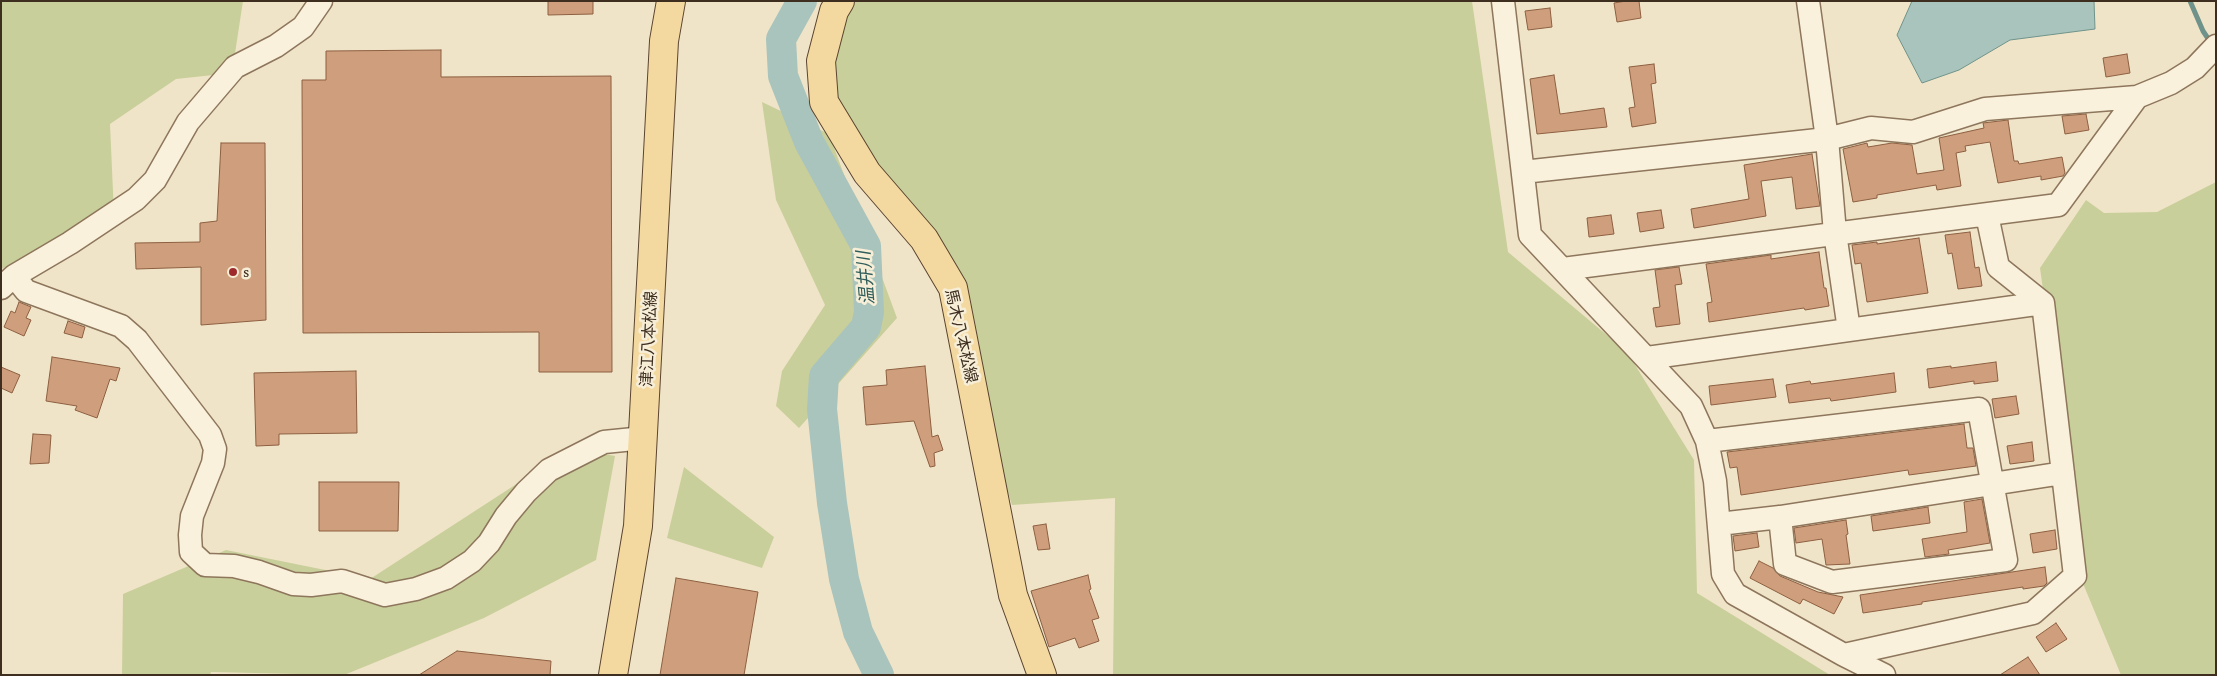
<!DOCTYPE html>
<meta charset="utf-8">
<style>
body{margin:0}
#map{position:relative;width:2217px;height:676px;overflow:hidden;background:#f0e4c8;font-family:"Crimson Pro",serif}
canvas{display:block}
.frame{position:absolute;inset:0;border:2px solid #3d2e20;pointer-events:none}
</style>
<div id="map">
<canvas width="2217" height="676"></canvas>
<div class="frame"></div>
</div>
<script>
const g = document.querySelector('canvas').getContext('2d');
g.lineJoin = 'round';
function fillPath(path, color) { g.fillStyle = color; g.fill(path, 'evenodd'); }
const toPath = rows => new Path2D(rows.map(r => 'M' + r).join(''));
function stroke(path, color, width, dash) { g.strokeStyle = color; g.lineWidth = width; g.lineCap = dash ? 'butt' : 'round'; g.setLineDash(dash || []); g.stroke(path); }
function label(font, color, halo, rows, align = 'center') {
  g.font = font + ' "Crimson Pro","Noto Sans JP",serif'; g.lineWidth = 5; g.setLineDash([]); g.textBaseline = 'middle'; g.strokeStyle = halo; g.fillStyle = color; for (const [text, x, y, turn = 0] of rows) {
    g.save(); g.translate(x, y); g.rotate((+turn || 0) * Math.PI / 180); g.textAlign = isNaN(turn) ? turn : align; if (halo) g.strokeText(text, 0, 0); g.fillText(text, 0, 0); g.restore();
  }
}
fillPath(toPath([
 [1,1,243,1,232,73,176,79,110,124,114,214,1,269],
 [850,1,1472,1,1508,252,1627,352,1694,460,1697,593,1830,675,1113,675,1115,498,1012,505,971,379,959,269,867,173,829,89],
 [762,102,829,134,897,318,799,428,776,406,782,371,825,305,776,200],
 [2216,182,2216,675,2121,675,2084,586,2040,268,2086,200,2104,213,2157,212],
 [572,448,615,456,596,560,484,618,344,675,211,672,210,675,122,675,123,594,226,550,370,579],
 [684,467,774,537,762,568,667,538]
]), '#c9cf9b');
const water = toPath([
 [1912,1,2094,1,2095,29,2010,40,1959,70,1922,83,1897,35,1912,1]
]);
fillPath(water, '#a9c4bc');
stroke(water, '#6f938a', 1);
stroke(toPath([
 [2190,1,2203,31,2211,43]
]), '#6f938a', 5);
stroke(toPath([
 [802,1,781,39,783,76,809,142,866,246,869,312,866,327,824,376,822,409,832,503,844,579,858,632,879,675]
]), '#a9c4bc', 30);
const building = toPath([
 [548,1,593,1,593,14,548,15,548,1],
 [1626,1,1639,1,1641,18,1617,22,1614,3,1626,1],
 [1550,8,1552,27,1528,30,1525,11,1550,8],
 [441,50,441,77,611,76,612,372,539,372,539,332,303,333,302,80,326,80,326,51,441,50],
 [2127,54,2130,73,2106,77,2103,58,2127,54],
 [1654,64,1656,83,1651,84,1656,123,1632,127,1629,108,1635,107,1629,67,1654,64],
 [1554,75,1560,114,1604,108,1607,127,1537,134,1530,79,1554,75],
 [2086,114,2089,130,2065,134,2062,116,2086,114],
 [2008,120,2014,161,2018,161,2019,164,2062,157,2065,173,2063,176,2041,180,2041,176,1998,183,1990,142,1965,146,1966,151,1956,153,1961,186,1937,190,1936,185,1877,195,1877,198,1853,202,1843,149,1867,143,1868,147,1892,143,1912,145,1917,174,1944,170,1939,138,1984,128,1983,123,2008,120],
 [221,143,265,143,266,320,201,325,201,267,136,269,135,243,200,242,200,223,217,221,221,143],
 [1812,154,1820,206,1796,209,1792,177,1761,181,1766,216,1694,228,1691,209,1749,199,1744,165,1812,154],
 [1661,210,1664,228,1640,232,1637,213,1661,210],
 [1611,215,1614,234,1589,237,1587,218,1611,215],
 [1970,232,1975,268,1979,267,1982,286,1958,289,1952,253,1948,254,1945,235,1970,232],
 [1919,238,1928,293,1867,302,1861,263,1855,264,1852,245,1877,242,1877,244,1919,238],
 [1819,252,1824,288,1826,288,1829,306,1805,310,1804,308,1709,322,1707,303,1712,302,1706,264,1771,255,1771,259,1819,252],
 [1679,267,1682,284,1675,285,1680,324,1656,327,1653,308,1660,307,1655,270,1679,267],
 [19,302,31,307,26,318,31,320,24,336,4,327,11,311,15,313,19,302],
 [68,321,85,327,82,338,64,333,68,321],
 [52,357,120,368,116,381,110,379,97,418,75,410,77,406,46,401,52,357],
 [1996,362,1998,381,1974,384,1974,381,1929,388,1927,369,1951,366,1951,368,1996,362],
 [925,366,932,437,938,435,943,450,934,453,935,466,930,467,914,421,866,425,863,387,887,385,886,370,925,366],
 [1,367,20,375,12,393,1,388,1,367],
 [356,371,357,433,279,434,279,445,256,446,254,373,356,371],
 [1894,373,1896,392,1831,401,1830,398,1789,403,1786,385,1810,381,1811,384,1894,373],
 [1773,379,1776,397,1711,405,1709,386,1773,379],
 [2016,396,2019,414,1995,418,1992,399,2016,396],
 [1964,424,1967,448,1973,448,1976,466,1909,475,1908,470,1741,495,1737,467,1730,468,1727,452,1964,424],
 [33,434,51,435,49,463,30,464,33,434],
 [2032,442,2034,461,2010,464,2007,446,2032,442],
 [319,482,399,482,398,531,319,531,319,482],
 [1982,499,1990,543,1948,550,1949,554,1925,557,1922,539,1967,532,1964,502,1982,499],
 [1928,507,1930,523,1873,531,1871,516,1928,507],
 [1846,520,1848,534,1846,535,1850,564,1826,565,1822,539,1796,543,1794,528,1846,520],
 [1046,524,1050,549,1038,550,1033,526,1046,524],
 [2055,530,2057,549,2033,553,2030,534,2055,530],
 [1757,533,1759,547,1735,551,1733,536,1757,533],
 [1759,561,1773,568,1780,576,1818,592,1843,597,1834,614,1803,599,1800,604,1750,578,1759,561],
 [2045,567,2047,583,2044,586,2023,589,2023,587,1922,602,1922,604,1863,613,1860,595,2045,567],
 [1088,575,1091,589,1089,590,1099,618,1092,620,1099,641,1079,648,1075,638,1049,647,1031,591,1088,575],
 [676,578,758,592,744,675,660,675,676,578],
 [2056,623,2067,639,2046,652,2036,637,2056,623],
 [457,651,551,661,550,675,419,675,457,651],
 [2028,657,2040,675,2000,675,2028,657]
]);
fillPath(building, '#cf9f7d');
stroke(building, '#8d5f41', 1);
const minor = toPath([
 [1503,1,1530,235,1691,406,1707,441,1715,481,1723,574,1735,594,1844,655,2033,613,2075,576,2043,303,1998,267,1987,215],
 [1808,1,1827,139,1835,233,1849,330],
 [1523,172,1827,139,1871,128,1913,132,1985,109,2137,97,2171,83,2195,68,2216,46],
 [1563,269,2058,205,2137,97],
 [14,276,26,291,121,326,137,340,210,435,215,449,213,463,192,516,190,535,191,552,205,565,234,566,259,572,293,584,311,585,342,581,385,595,416,589,446,578,472,561,489,543,506,516,526,492,549,470,604,442,644,438],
 [1,288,14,276,70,243,136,199,155,180,188,122,235,67,276,46,303,27,321,1],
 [1647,358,2043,303],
 [1707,441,1979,409,2006,560,1832,582,1785,564,1780,517],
 [1719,524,1780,517,2063,473],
 [1844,655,1884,675]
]);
const major = toPath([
 [840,1,834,11,821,61,824,102,867,173,924,239,953,288,1013,595,1042,675],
 [613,675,638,526,664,41,671,1]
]);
stroke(minor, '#8d765c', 25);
stroke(major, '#5b4430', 30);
stroke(minor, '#faf1dc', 22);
stroke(major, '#f3d9a0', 28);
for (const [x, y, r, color] of [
 [233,272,5,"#9e2a2b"]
]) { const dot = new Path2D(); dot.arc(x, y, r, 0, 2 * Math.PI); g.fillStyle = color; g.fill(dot); stroke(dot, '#f7eed8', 2); }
label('16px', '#3d2e20', '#f7eed8', [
 ["s",243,272]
], 'left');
label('16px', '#3d2e20', '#f7eed8', [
 ["馬木八本松線",961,336,77],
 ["津江八本松線",649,339,-87]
]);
label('italic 18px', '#2f5d5a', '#f7eed8', [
 ["温井川",866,278,-95]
]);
</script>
